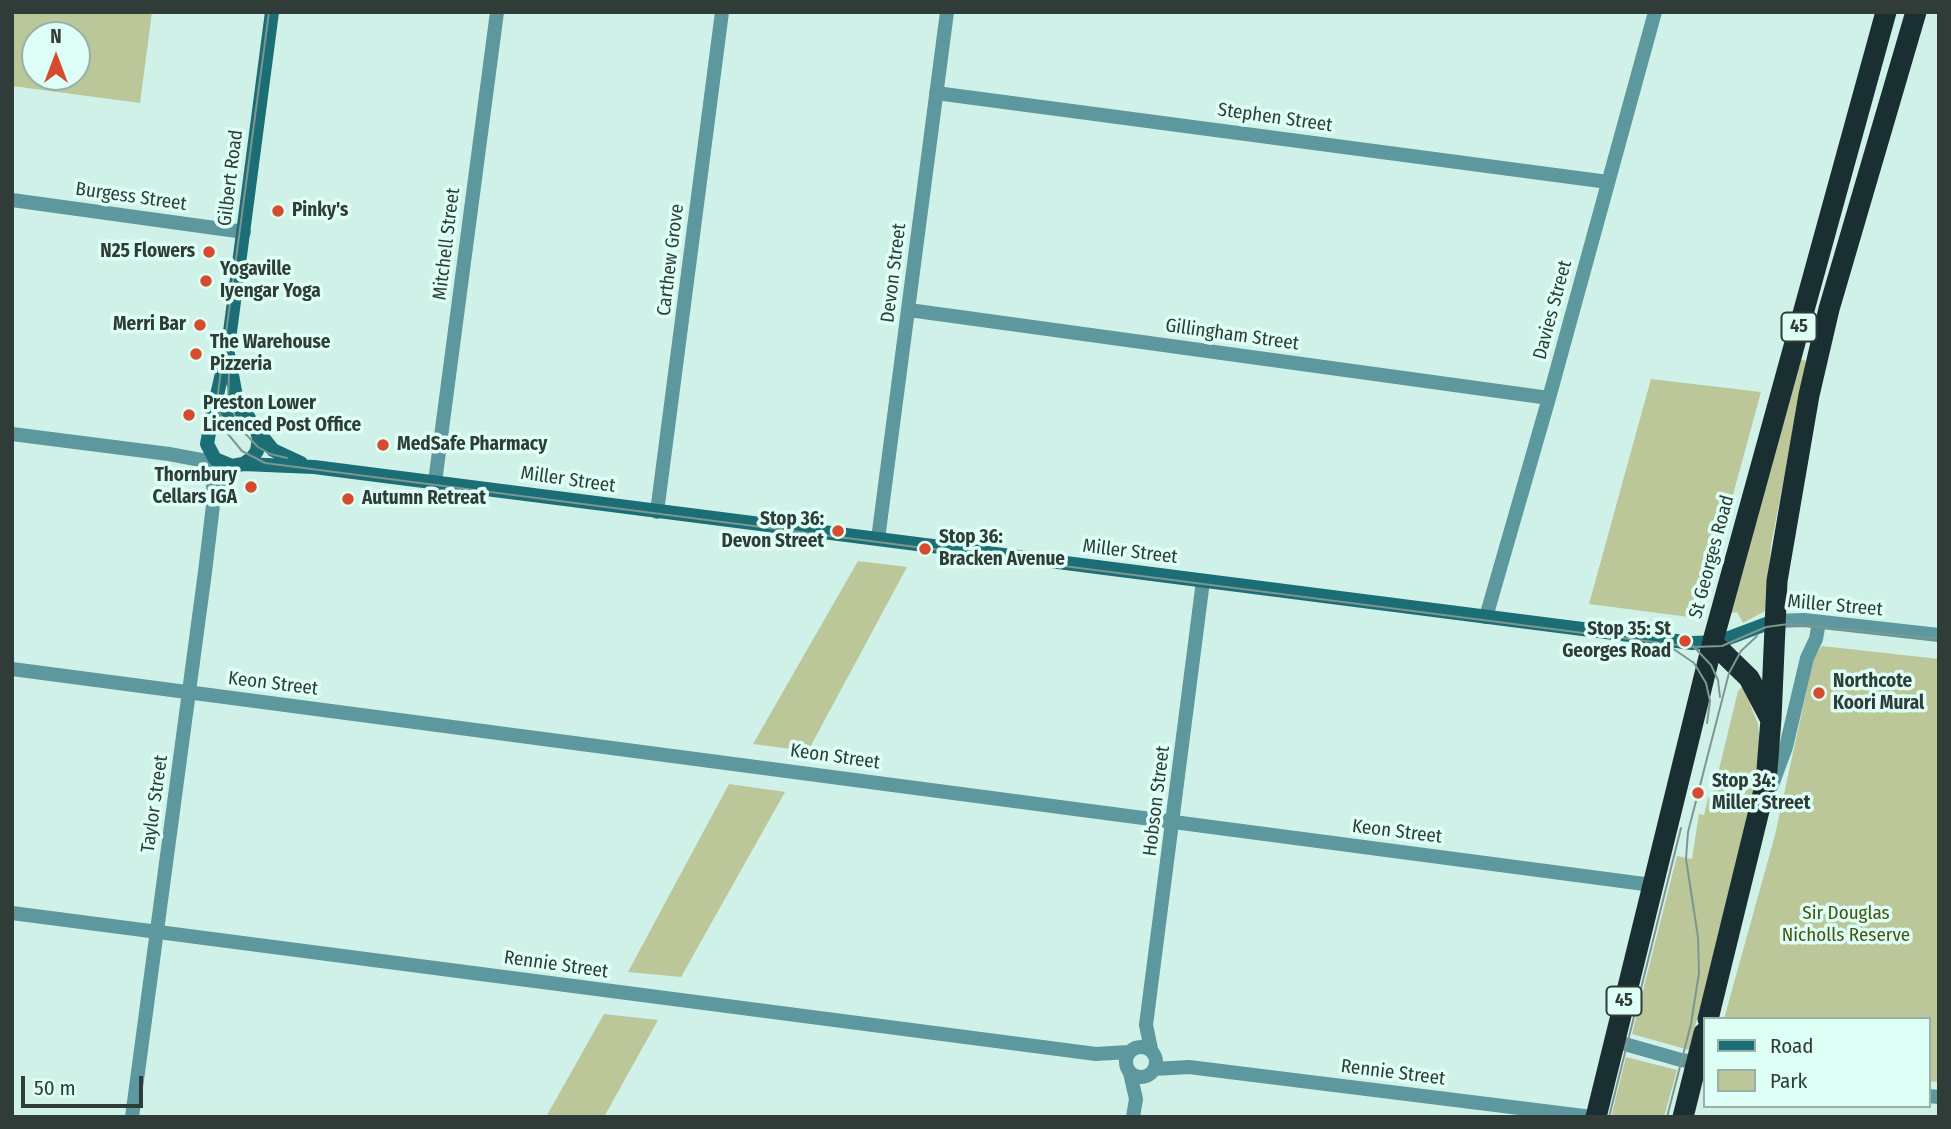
<!DOCTYPE html>
<style>
body{margin:0}
#map{position:relative;width:1951px;height:1129px;overflow:hidden;background:#d0f1e8;font-family:"Fira Sans Condensed",sans-serif}
canvas{display:block}
.frame{position:absolute;inset:0;border:14px solid #2f3c38;pointer-events:none}
.legend{position:absolute;left:1703px;top:1017px;width:228px;height:91px;box-sizing:border-box;background:#ddfff5;border:2px solid #97b1a9;margin:0;padding:9px 12px;list-style:none;font-size:21px;color:#2f3c38}
.legend li{display:flex;align-items:center;gap:14px;height:35px}
.legend b{width:35px;border:2px solid #97b1a9}
.north{position:absolute;left:21px;top:21px;width:70px;height:70px;box-sizing:border-box;background:#ddfff5;border:2px solid #97b1a9;border-radius:50%;rotate:0deg;font-size:19px;font-weight:700;line-height:28px;text-align:center;color:#2f3c38}
.north::after{content:'';display:block;margin:auto;width:24px;height:32px;background:#d64b2e;clip-path:polygon(50% 0,100% 100%,50% 72%,0 100%)}
.scale{position:absolute;left:21px;top:1076px;width:122px;height:32px;box-sizing:border-box;border:4px solid #2f3c38;border-top:0;padding-left:9px;font-size:21px;line-height:24px;white-space:nowrap;color:#2f3c38;-webkit-text-stroke:5px #ddfff5;paint-order:stroke}
</style>
<div id="map">
<canvas width="1951" height="1129"></canvas>
<div class="frame"></div>
<ul class="legend">
<li><b style="height:9px;background:#1b6e75"></b>Road</li>
<li><b style="height:19px;background:#bbc699"></b>Park</li>
</ul>
<div class="north">N</div>
<div class="scale">50 m</div>
</div>
<script>
const g = document.querySelector('canvas').getContext('2d');
g.lineJoin = 'round';
function fillPath(path, color) { g.fillStyle = color; g.fill(path, 'evenodd'); }
const toPath = rows => new Path2D(rows.map(r => 'M' + r).join(''));
function stroke(path, color, width, dash) { g.strokeStyle = color; g.lineWidth = width; g.lineCap = dash ? 'butt' : 'round'; g.setLineDash(dash || []); g.stroke(path); }
function label(font, color, halo, rows, align = 'center') {
  g.font = font + ' "Fira Sans Condensed",sans-serif'; g.lineWidth = 7; g.setLineDash([]); g.textBaseline = 'middle'; g.strokeStyle = halo; g.fillStyle = color; for (const [text, x, y, turn = 0] of rows) {
    g.save(); g.translate(x, y); g.rotate((+turn || 0) * Math.PI / 180); g.textAlign = isNaN(turn) ? turn : align; if (halo) g.strokeText(text, 0, 0); g.fillText(text, 0, 0); g.restore();
  }
}
fillPath(toPath([
 [12,12,152,12,140,103,12,86],
 [35,35,77,35,77,77,35,77],
 [1798,359,1807,361,1771,545,1765,611,1743,623,1737,612,1731,613],
 [1651,379,1761,392,1703,605,1689,617,1589,604],
 [858,561,907,567,808,751,753,744],
 [1822,646,1939,659,1939,1082,1928,1081,1928,1019,1724,1019,1775,835,1814,657],
 [1743,686,1758,724,1760,742,1759,763,1751,809,1689,1050,1632,1034,1677,856,1692,859,1699,814,1704,815,1708,798,1713,794,1738,691],
 [729,784,785,792,681,977,628,972],
 [604,1014,658,1020,604,1117,546,1117],
 [1626,1057,1677,1070,1664,1117,1611,1117]
]), '#bbc699');
stroke(toPath([
 [936,93,1608,182],
 [12,200,244,232],
 [909,310,1549,398],
 [12,434,169,454,201,460,215,459],
 [435,482,497,12],
 [214,495,225,474,235,466],
 [657,512,722,12],
 [878,539,947,12],
 [1486,617,1549,398,1655,12],
 [1774,621,1804,620,1939,635],
 [12,669,1652,885],
 [1772,785,1786,747,1807,658,1816,639,1819,622],
 [12,913,1096,1054,1128,1052],
 [1614,1041,1681,1060,1704,1063],
 '1126 1062a15 15 0 1 1 30 0a15 15 0 1 1-30 0Z',
 [1151,1049,1146,1025,1203,581],
 [1154,1069,1189,1067,1592,1117],
 [1130,1073,1136,1099,1133,1117],
 [1928,1096,1939,1097],
 [132,1117,205,572,214,497,212,469,217,460]
]), '#5c989e', 14);
stroke(toPath([
 [228,354,236,396,250,420],
 [209,430,228,347,272,12],
 [257,430,273,450,301,463],
 [243,464,252,458,257,451,259,438,256,429,251,422,241,416,233,414,221,417,210,428,207,444,215,459,232,466,243,464,314,467,1692,643,1718,642,1774,621]
]), '#1b6e75', 14);
stroke(toPath([
 [1713,643,1749,678,1770,718],
 [1708,1019,1766,782,1771,719,1777,581,1809,395,1829,309,1916,12],
 [1596,1117,1714,637,1886,12],
 [1683,1117,1704,1033]
]), '#192f31', 21);
stroke(toPath([
 [269,12,218,393,220,413,228,434,242,451,265,463,1692,647,1722,646,1766,627,1789,624,1939,639],
 [229,373,228,398,239,427,258,447,270,454,287,458],
 [1693,646,1711,665,1718,680,1720,697],
 [1672,648,1694,663,1706,683,1710,701,1707,723],
 [1609,1117,1681,828],
 [1667,1117,1691,1024,1699,973,1698,937,1686,859,1688,832,1729,673,1741,651,1757,636]
]), '#7f9690', 2);
for (const [x, y, r, color] of [
 [278,211,7,"#d64b2e"],
 [209,252,7,"#d64b2e"],
 [206,281,7,"#d64b2e"],
 [200,325,7,"#d64b2e"],
 [196,354,7,"#d64b2e"],
 [189,415,7,"#d64b2e"],
 [383,445,7,"#d64b2e"],
 [251,487,7,"#d64b2e"],
 [348,499,7,"#d64b2e"],
 [838,531,7,"#d64b2e"],
 [925,549,7,"#d64b2e"],
 [1685,641,7,"#d64b2e"],
 [1819,693,7,"#d64b2e"],
 [1698,793,7,"#d64b2e"]
]) { const dot = new Path2D(); dot.arc(x, y, r, 0, 2 * Math.PI); g.fillStyle = color; g.fill(dot); stroke(dot, '#ddfff5', 2.5); }
for (const [x, y, w] of [
 [1799,327,35],
 [1624,1001,35]
]) { const box = new Path2D(); box.roundRect(x - w / 2, y - 14.5, w, 29, 5); g.fillStyle = '#ddfff5'; g.fill(box); stroke(box, '#2f3c38', 2); }
label('bold 18px', '#2f3c38', null, [
 ["45",1799,327],
 ["45",1624,1001]
]);
label('19px', '#2f3c38', '#ddfff5', [
 ["Stephen Street",1275,118,8],
 ["Gilbert Road",231,178,-83],
 ["Burgess Street",131,197,8],
 ["Mitchell Street",447,244,-83],
 ["Carthew Grove",671,260,-83],
 ["Devon Street",894,273,-83],
 ["Davies Street",1553,310,-75],
 ["Gillingham Street",1232,335,8],
 ["Miller Street",568,480,8],
 ["Miller Street",1130,552,7],
 ["St Georges Road",1712,557,-75],
 ["Miller Street",1835,606,5],
 ["Keon Street",273,684,7],
 ["Keon Street",835,757,8],
 ["Hobson Street",1157,801,-83],
 ["Taylor Street",155,804,-82],
 ["Keon Street",1397,832,7],
 ["Rennie Street",556,965,8],
 ["Rennie Street",1393,1073,7]
]);
label('bold 19px', '#2f3c38', '#ddfff5', [
 ["Pinky's",292,211],
 ["N25 Flowers",195,252,"right"],
 ["Yogaville",220,270],
 ["Iyengar Yoga",220,292],
 ["Merri Bar",186,325,"right"],
 ["The Warehouse",210,343],
 ["Pizzeria",210,365],
 ["Preston Lower",203,404],
 ["Licenced Post Office",203,426],
 ["MedSafe Pharmacy",397,445],
 ["Thornbury",237,476,"right"],
 ["Cellars IGA",237,498,"right"],
 ["Autumn Retreat",362,499],
 ["Stop 36:",824,520,"right"],
 ["Devon Street",824,542,"right"],
 ["Stop 36:",939,538],
 ["Bracken Avenue",939,560],
 ["Stop 35: St",1671,630,"right"],
 ["Georges Road",1671,652,"right"],
 ["Northcote",1833,682],
 ["Koori Mural",1833,704],
 ["Stop 34:",1712,782],
 ["Miller Street",1712,804]
], 'left');
label('19px', '#495413', '#ddfff5', [
 ["Sir Douglas",1846,914],
 ["Nicholls Reserve",1846,936]
]);
</script>
